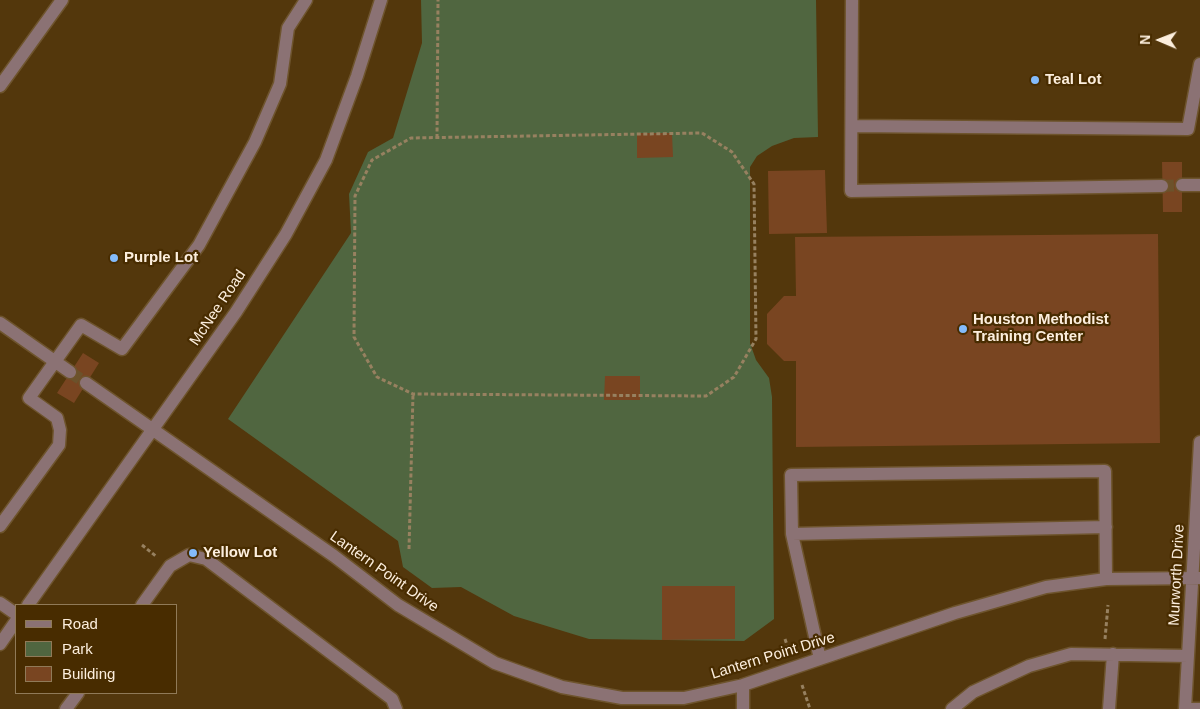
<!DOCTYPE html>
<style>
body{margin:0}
#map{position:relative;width:1200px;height:709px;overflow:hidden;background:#53370c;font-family:Helvetica,sans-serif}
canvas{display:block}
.legend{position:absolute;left:15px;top:604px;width:162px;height:90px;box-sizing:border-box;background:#482c00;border:1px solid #907a58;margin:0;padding:6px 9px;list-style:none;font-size:15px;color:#fceedd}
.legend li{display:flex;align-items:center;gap:10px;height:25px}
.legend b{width:25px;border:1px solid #907a58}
.north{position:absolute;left:1135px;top:15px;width:50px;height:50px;-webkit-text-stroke:4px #482c00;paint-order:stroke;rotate:271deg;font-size:14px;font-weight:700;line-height:20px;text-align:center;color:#fceedd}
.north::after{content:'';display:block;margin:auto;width:18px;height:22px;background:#fceedd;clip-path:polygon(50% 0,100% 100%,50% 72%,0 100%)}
</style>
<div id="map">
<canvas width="1200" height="709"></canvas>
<ul class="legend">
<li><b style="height:6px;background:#8b7274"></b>Road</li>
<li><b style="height:14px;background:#506640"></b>Park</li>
<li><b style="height:14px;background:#794521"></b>Building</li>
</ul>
<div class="north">N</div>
</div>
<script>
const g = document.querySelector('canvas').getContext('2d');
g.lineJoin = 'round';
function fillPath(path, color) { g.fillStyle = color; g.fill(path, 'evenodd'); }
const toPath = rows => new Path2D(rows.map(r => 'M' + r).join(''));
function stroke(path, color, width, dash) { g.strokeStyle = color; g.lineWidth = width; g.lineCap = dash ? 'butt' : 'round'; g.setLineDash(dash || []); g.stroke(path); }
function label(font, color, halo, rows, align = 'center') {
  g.font = font + ' Helvetica,sans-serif'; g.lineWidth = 4.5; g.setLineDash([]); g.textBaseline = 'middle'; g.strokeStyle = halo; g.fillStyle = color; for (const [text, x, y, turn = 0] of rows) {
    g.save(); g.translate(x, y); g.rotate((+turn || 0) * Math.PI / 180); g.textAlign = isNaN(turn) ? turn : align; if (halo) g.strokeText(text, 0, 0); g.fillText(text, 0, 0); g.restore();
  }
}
fillPath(toPath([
 [421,0,816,0,818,137,794,138,772,146,757,156,750,167,750,343,756,360,769,378,772,397,774,619,744,641,589,639,514,616,461,587,432,588,403,567,398,541,228,419,351,233,349,194,368,152,393,138,422,43]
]), '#506640');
fillPath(toPath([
 [637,133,672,133,673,157,637,158],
 [1162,162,1182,162,1182,212,1163,212],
 [825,170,827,233,769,234,768,171],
 [1158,234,1160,443,796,447,796,361,784,361,767,344,767,314,784,296,796,296,795,237],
 [83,353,99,363,74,403,57,393],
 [605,376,640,376,640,400,604,400],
 [662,586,735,586,735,639,662,640]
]), '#794521');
stroke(toPath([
 [1162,186,1182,185],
 [70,372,86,383]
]), '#6c522b', 12, [12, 6]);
const minor = toPath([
 [852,0,851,191,1162,186],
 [0,86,62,0],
 [852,126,1188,129,1200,64],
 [1182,185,1200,185],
 [0,323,70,372],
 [86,383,334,556,398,605,495,663,562,687,622,698,684,698,743,685,955,613,1046,587,1106,579,1200,578],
 [0,526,59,445,60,430,57,418,29,398,81,325,122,349,199,245,255,142,280,84,288,28,306,0],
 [792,534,1106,527],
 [0,603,16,614],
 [28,605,236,312,286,234,326,160,357,76,381,0],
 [142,605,170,566,189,555,206,559,392,699,396,709],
 [0,644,16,621],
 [820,659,792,534,791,475,1105,471,1106,579],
 [66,709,78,693],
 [743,709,743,685],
 [952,709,973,692,1029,666,1071,654,1188,656],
 [1109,709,1113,654],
 [1185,709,1200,442],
 [1185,709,1200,709]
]);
stroke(minor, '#6e542d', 15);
stroke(toPath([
 [702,133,732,152,754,184,756,339,734,377,706,396,413,394,377,377,354,337,355,196,372,160,411,138,702,133],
 [437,138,438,0],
 [142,545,157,557],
 [409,549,413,394],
 [785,639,789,651],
 [1105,639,1108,605],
 [802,685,810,709]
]), '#978160', 3, [4, 2.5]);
stroke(minor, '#8b7274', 12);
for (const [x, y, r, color] of [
 [1035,80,5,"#84bbfb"],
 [114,258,5,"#84bbfb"],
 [963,329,5,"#84bbfb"],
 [193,553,5,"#84bbfb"]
]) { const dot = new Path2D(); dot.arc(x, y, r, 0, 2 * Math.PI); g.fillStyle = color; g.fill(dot); stroke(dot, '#482c00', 2); }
label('bold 15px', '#fceedd', '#482c00', [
 ["Teal Lot",1045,80],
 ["Purple Lot",124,258],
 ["Houston Methodist",973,320],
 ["Training Center",973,337],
 ["Yellow Lot",203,553]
], 'left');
label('15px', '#fceedd', '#482c00', [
 ["McNee Road",218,308,-56],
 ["Lantern Point Drive",384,572,35],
 ["Murworth Drive",1177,575,-87],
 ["Lantern Point Drive",773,656,-17]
]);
</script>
